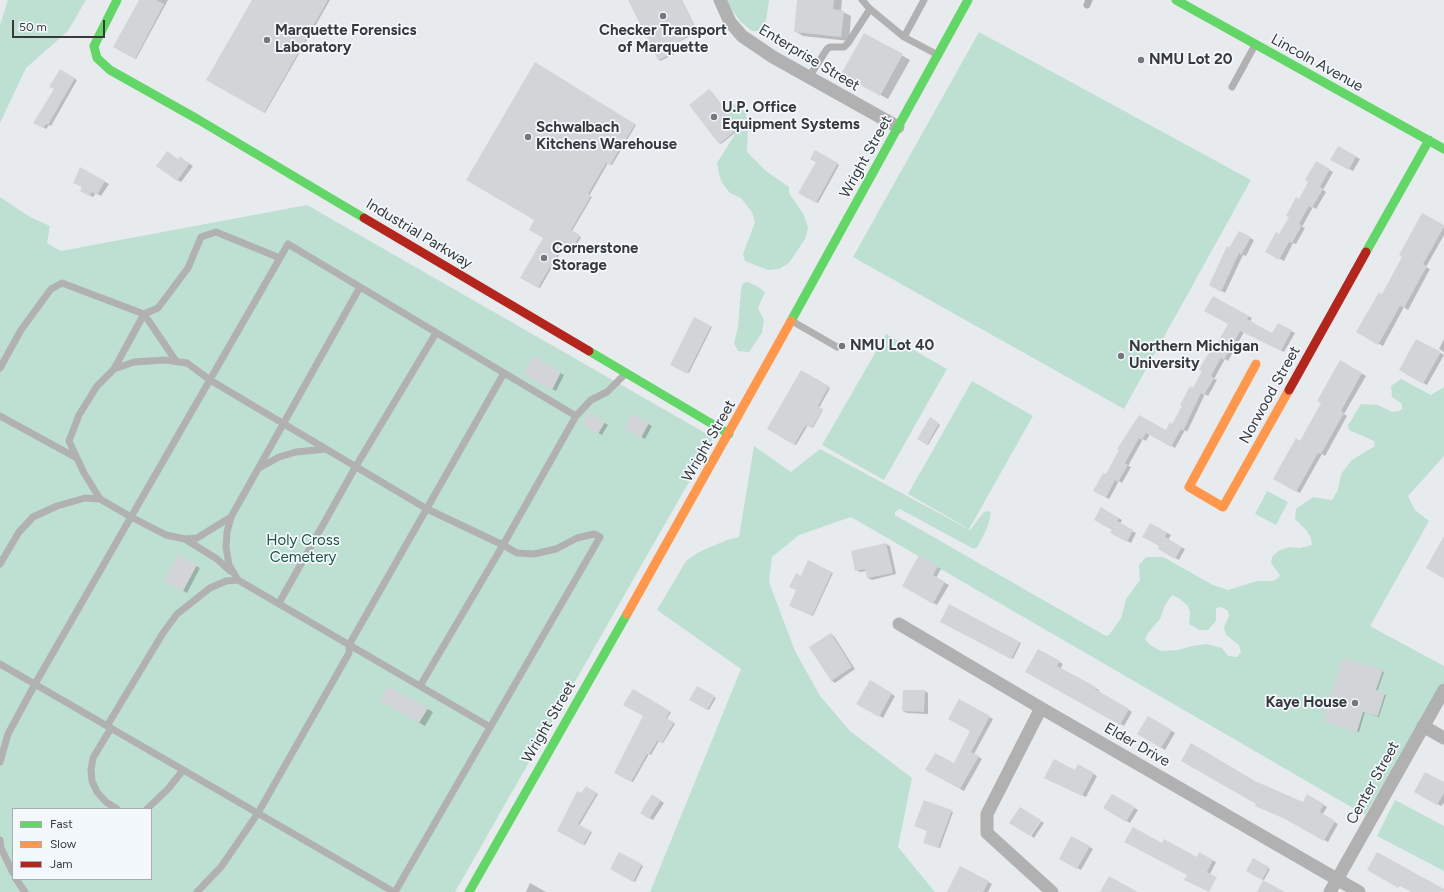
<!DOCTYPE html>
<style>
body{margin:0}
#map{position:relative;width:1444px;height:892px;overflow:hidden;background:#e8ebee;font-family:Figtree,sans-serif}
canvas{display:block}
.legend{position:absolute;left:12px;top:808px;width:140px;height:72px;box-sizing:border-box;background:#f3f8fd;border:1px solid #a8acaf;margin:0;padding:5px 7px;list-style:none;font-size:12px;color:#37393b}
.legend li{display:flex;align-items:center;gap:8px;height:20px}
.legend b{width:20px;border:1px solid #a8acaf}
.scale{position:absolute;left:12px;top:20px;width:93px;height:18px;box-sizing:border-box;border:2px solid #37393b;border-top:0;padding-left:5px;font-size:12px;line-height:14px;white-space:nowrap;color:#37393b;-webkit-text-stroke:3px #f3f8fd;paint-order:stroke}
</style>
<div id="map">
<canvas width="1444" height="892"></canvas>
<ul class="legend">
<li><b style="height:5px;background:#63d668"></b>Fast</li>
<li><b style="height:5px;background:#ff974d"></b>Slow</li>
<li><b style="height:5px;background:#b3261e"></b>Jam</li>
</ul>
<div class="scale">50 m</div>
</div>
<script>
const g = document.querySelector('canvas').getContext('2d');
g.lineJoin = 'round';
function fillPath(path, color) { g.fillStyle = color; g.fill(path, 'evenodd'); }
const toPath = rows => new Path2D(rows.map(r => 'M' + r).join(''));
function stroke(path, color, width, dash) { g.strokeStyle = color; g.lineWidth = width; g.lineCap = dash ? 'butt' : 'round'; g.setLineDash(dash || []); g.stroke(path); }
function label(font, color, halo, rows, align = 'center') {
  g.font = font + ' Figtree,sans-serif'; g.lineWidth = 3.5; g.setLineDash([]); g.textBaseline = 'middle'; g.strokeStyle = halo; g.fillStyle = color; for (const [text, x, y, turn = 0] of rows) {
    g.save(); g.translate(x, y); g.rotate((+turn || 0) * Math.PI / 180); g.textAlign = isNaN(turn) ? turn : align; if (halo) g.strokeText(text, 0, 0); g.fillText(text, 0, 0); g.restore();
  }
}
fillPath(toPath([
 [8,0,86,0,68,31,26,68,0,123,0,25],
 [726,0,769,0,766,21,761,31,752,31,741,22,728,5],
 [979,32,1251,180,1124,409,853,257],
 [732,104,738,105,745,112,748,122,747,152,766,171,789,187,789,193,804,215,808,228,805,239,789,263,779,269,768,270,745,261,743,254,755,222,752,212,741,198,730,193,722,183,719,174,717,163,734,136,736,128,728,112],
 [0,197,30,217,50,226,47,243,61,251,307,205,714,438,455,892,0,892],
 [13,809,151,809,151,879,13,879],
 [748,282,757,286,765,292,758,308,764,320,762,333,749,352,738,351,734,343,738,327,741,289,743,283],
 [886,334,947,369,884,480,822,445],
 [1401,379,1431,395,1444,387,1444,456,1408,496,1415,510,1429,521,1370,626,1444,666,1444,683,1365,815,851,517,799,535,772,557,769,582,795,651,820,696,850,731,912,778,898,847,935,892,650,892,741,669,657,610,686,561,699,552,727,540,739,537,754,446,791,472,820,449,970,530,984,512,988,511,991,513,988,526,977,548,972,548,900,509,895,512,895,515,1106,636,1110,634,1121,618,1126,599,1140,580,1139,565,1146,557,1163,557,1213,585,1228,590,1257,581,1273,581,1278,578,1280,575,1271,563,1272,557,1278,551,1289,547,1300,548,1312,545,1311,538,1307,531,1295,519,1296,509,1313,497,1332,500,1338,490,1341,474,1352,460,1375,446,1374,441,1349,430,1348,425,1352,419,1361,404,1378,405,1392,412,1399,411,1402,409,1402,404,1392,397,1391,386],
 [1172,595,1180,599,1188,606,1190,612,1189,624,1199,630,1208,630,1216,621,1216,608,1221,607,1228,611,1229,616,1224,627,1226,635,1239,645,1241,652,1237,657,1228,656,1222,648,1206,644,1192,646,1178,650,1161,651,1150,645,1145,639,1148,633,1160,619,1165,605],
 [972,381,1033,416,969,529,908,494],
 [1267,491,1288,502,1276,525,1255,514],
 [1395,800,1444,826,1444,871,1377,836]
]), '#bde0d2');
fillPath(toPath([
 [140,0,168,0,136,59,114,47],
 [253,0,330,0,265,113,208,80],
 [629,0,682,0,698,32,671,46,675,54,660,61],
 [798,0,842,0,841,11,851,16,849,41,803,36,795,31],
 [864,34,910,60,888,99,842,74],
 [536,64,636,125,612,165,608,163,589,196,592,197,572,231,581,237,572,253,563,248,540,288,521,278,544,238,535,220],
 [60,70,77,80,51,126,49,125,46,129,35,123,55,89],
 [711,91,740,129,721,144,720,143],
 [1339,147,1360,159,1353,171,1332,160],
 [815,152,839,165,818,203,800,193,817,161],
 [184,160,193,166,181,182,177,180],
 [1316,162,1333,172,1323,190,1326,192,1316,209,1313,207,1302,227,1305,228,1296,244,1293,243,1284,261,1266,251,1279,236,1300,200,1310,182],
 [81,169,109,184,101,196,96,193,93,197,81,191,83,187],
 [1444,226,1444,235,1426,267,1430,269,1408,310,1404,307,1383,346,1357,332,1382,295],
 [1239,232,1254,240,1246,256,1243,255,1225,293,1210,284],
 [1213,297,1252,318,1250,322,1273,334,1278,324,1295,333,1284,352,1244,332,1228,361,1225,359,1214,379,1217,380,1208,396,1205,394,1187,432,1185,430,1175,448,1150,434,1146,441,1143,439,1128,466,1131,467,1122,483,1119,481,1109,499,1095,491,1107,476,1139,416,1166,431,1173,425,1229,324],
 [695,319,712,327,689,373,672,365],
 [1444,339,1444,352,1439,349],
 [1417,340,1444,355,1427,385,1401,370],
 [533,358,564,375,556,391,524,374],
 [1340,361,1366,376,1344,414,1347,416,1325,456,1322,454,1300,493,1274,479,1300,442,1322,403],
 [801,372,830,388,819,408,823,410,813,428,808,425,796,445,768,429],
 [589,414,608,425,602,435,583,424],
 [633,416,652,426,645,439,626,428],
 [930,419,940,425,928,445,918,439],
 [1101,509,1122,520,1120,524,1136,533,1131,543,1112,533,1114,529],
 [1150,524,1171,535,1168,540,1185,549,1179,560,1159,549,1161,546],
 [886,544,890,546,896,574,872,580,868,578,866,571,860,572,856,570,852,552],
 [178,556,200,568,187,593,165,580],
 [919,557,941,569,936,578,949,585,937,605,903,586],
 [809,561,833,573,813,616,790,605],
 [950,606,1021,643,1013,659,941,621],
 [831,634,834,636,855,669,835,683,831,680],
 [1038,650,1063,664,1060,669,1099,690,1098,692,1132,712,1124,726,1026,672],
 [1382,671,1384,672,1377,692,1386,695,1379,717,1365,712,1359,732,1325,721],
 [870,682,895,696,883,718,858,703],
 [389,687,433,712,425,726,381,701],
 [697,687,716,698,709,710,690,700],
 [633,690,671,712,667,719,675,724,663,743,659,741,651,755,649,754,633,782,615,772,644,716],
 [925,691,928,693,928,714,907,713,903,711],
 [959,701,993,719,974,754,982,759,964,791,927,770,954,764,972,731],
 [1149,717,1175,733,1165,750,1139,734],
 [1078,766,1097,776,1086,797,1049,780,1076,771],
 [1255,782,1303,803,1307,796,1327,807,1322,815,1338,824,1328,842,1290,820,1256,806],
 [1444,783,1444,803,1441,806,1415,792],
 [586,787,598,794,579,826,592,832,585,845,558,831],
 [652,795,664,803,653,820,641,813],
 [1112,795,1138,810,1130,823,1105,808],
 [924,801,953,812,940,848,926,843,929,830],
 [1041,821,1044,823,1034,838,1031,836],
 [1072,837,1093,849,1081,870,1060,858],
 [1163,845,1197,858,1200,854,1216,862,1210,874],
 [620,853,643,866,635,882,611,869],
 [1253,859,1270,869,1264,880,1247,870],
 [961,867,992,884,988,892,948,892],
 [530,883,546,892,526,892]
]), '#0003');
fillPath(toPath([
 [139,0,156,0,164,4,135,59,113,47],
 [252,0,328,0,264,113,206,80],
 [628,0,682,0,697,31,670,46,674,53,658,60],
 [797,0,834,0,833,9,844,11,841,37,794,32],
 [864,33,903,54,880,96,841,74],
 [535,62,635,124,610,165,606,163,588,194,591,196,571,230,580,235,570,253,561,248,538,288,520,278,543,238,529,230,534,220,466,180],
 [60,69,75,78,48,125,46,124,43,128,33,123,54,89,49,87],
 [709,89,739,128,719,144,689,105],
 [1338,146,1356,156,1349,170,1330,160],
 [815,150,838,163,816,203,798,193,816,162,810,159],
 [167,151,178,159,180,156,189,164,177,181,156,166],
 [1316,161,1330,169,1320,187,1323,189,1312,208,1309,206,1299,224,1302,225,1292,243,1289,242,1279,260,1265,252,1276,232,1279,234,1289,217,1286,216,1296,197,1299,199,1308,182,1305,180],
 [80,167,105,181,97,195,92,192,89,196,80,191,82,187,73,183],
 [1422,213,1444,225,1444,227,1423,264,1427,266,1404,308,1400,306,1378,345,1356,332,1379,292,1382,294,1402,257,1399,255],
 [1239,231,1251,237,1241,255,1239,253,1221,292,1209,285,1227,246,1229,248],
 [1213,296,1249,316,1247,319,1272,333,1278,323,1292,330,1281,351,1240,331,1224,360,1221,358,1211,376,1214,378,1204,395,1201,393,1183,431,1181,429,1171,447,1146,433,1142,440,1139,438,1125,463,1128,465,1118,482,1115,480,1106,498,1093,491,1103,473,1106,474,1119,450,1117,449,1139,415,1166,430,1170,422,1172,424,1182,406,1180,405,1190,386,1193,388,1202,371,1199,369,1210,351,1212,352,1228,324,1204,311],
 [694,317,711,326,687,374,670,365],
 [1416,339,1441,352,1423,384,1399,370],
 [533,356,561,372,552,390,523,374],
 [1340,360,1362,373,1341,411,1344,413,1321,454,1318,453,1296,492,1273,479,1296,438,1300,441,1321,403,1317,401],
 [801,370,829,386,818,406,823,409,812,428,806,425,794,445,767,429],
 [589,412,605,422,598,434,582,424],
 [632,414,649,423,641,438,624,428],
 [930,417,939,423,927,445,917,439],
 [1101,507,1119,518,1117,521,1133,530,1127,542,1110,533,1112,530,1094,520],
 [1150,523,1167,532,1165,537,1182,547,1175,559,1158,549,1159,546,1142,537],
 [1444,536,1444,579,1426,568],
 [886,543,893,573,867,578,865,569,855,571,851,551],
 [178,555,197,565,183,591,163,581],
 [919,555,938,566,933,575,945,582,933,604,902,586],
 [808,560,832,572,812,616,789,606,796,590,789,587,796,573,801,576],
 [949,604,1020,642,1011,659,940,622],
 [831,633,852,667,831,681,809,647],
 [1038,649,1060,661,1057,666,1096,687,1095,689,1129,709,1120,725,1025,672],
 [1343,657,1383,670,1376,690,1385,693,1378,716,1363,712,1357,732,1323,721],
 [870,680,892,693,879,717,856,704],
 [388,686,428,708,419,723,380,701],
 [697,686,715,696,707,710,689,700],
 [633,689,670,711,666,718,674,722,662,743,657,741,649,755,647,754,631,782,614,773,643,716,623,705],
 [903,690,925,690,924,712,902,711],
 [959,699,990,716,971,752,979,756,960,789,925,770,935,753,954,763,970,731,948,719],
 [1148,716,1172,730,1161,748,1137,734],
 [1191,743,1255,781,1303,802,1307,794,1324,804,1320,812,1335,821,1324,841,1285,819,1255,806,1256,804,1181,761],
 [1054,759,1075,770,1078,764,1094,773,1082,796,1044,778],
 [1425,772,1444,782,1444,793,1437,805,1414,792],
 [586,786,597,793,578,824,591,831,583,845,557,831,577,791,581,793],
 [652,794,661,800,649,819,640,813],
 [1112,794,1135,807,1126,822,1103,808],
 [924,800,952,810,938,848,923,843,927,831,914,826],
 [1020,807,1041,820,1030,836,1009,823],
 [1133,827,1162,843,1164,839,1197,857,1199,852,1213,860,1207,872,1217,877,1209,892,1184,880,1187,875,1124,842],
 [1071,836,1090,846,1077,869,1059,859],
 [619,852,642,864,633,882,610,869],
 [1377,852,1444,889,1444,892,1411,892,1400,886,1398,888,1367,870],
 [1253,858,1269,867,1262,880,1246,871],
 [960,866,989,881,983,892,947,892],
 [1109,876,1138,892,1100,892],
 [1263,880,1285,892,1257,892]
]), '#d3d4d7');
stroke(toPath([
 [862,0,870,9,904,37,938,55],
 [1087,5,1089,0],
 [904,37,924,0],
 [809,77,827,49,830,47,844,47,848,43,870,9],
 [1232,87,1255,45],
 [792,321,837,347],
 [0,368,21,330,51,289,62,283,144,314,176,361],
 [114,369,144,314,158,308,188,268,201,237,216,232,280,258],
 [0,416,75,457],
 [576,416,591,400,607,392,626,373],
 [259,468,279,457,296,452,326,449],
 [100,499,84,473,69,441,79,415,97,386,114,369,134,362,165,360,187,363,210,380,427,509,503,545,420,686],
 [185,539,217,559,230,571],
 [0,564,19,532,33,517,57,506,85,498,100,499,131,517,288,244,576,416,503,545,517,553,534,554,556,549,577,538,594,534,600,537,395,892],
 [238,580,229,565,226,547,227,532,231,517,360,287],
 [279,603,356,466,436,333],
 [0,664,394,892],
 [107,726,163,633,177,614,210,588,226,581,238,580,490,727],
 [111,728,93,758,91,770,92,781,97,792,106,802,117,809],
 [0,762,8,734,35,684,131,517,166,535,185,539,197,538,231,517],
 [147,809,168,789,183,770],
 [0,840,1,848,13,873],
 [16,879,25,892],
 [197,892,221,867,258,813,349,653,349,645,504,373]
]), '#b1b1b2', 7);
stroke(toPath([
 [720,0,730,22,742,36,773,57,898,127],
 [899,624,1041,708,1359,892],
 [1041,708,987,814,987,833,1052,892],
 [1423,726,1444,738],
 [1330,892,1444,690]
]), '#b1b1b2', 13);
stroke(toPath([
 [117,0,94,46,97,58,110,70,199,120,364,218],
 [1176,0,1444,149],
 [1366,252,1429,140],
 [791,321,968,0],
 [589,351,729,434],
 [469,892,627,614]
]), '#63d668', 9);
stroke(toPath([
 [1256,364,1189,487,1223,507,1289,390],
 [627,614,791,321]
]), '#ff974d', 9);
stroke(toPath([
 [364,218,589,351],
 [1289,390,1366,252]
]), '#b3261e', 9);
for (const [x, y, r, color] of [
 [663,16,4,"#75777a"],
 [267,40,4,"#75777a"],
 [1141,60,4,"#75777a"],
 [714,117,4,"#75777a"],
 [528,137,4,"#75777a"],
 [544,258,4,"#75777a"],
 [842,346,4,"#75777a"],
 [1121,356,4,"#75777a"],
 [1355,703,4,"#75777a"]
]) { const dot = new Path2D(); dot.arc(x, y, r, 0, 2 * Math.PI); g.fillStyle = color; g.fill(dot); stroke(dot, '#f3f8fd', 1.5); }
label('bold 15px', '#37393b', '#f3f8fd', [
 ["Marquette Forensics",275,31],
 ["Laboratory",275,48],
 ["Checker Transport",663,31,"center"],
 ["of Marquette",663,48,"center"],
 ["NMU Lot 20",1149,60],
 ["U.P. Office",722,108],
 ["Equipment Systems",722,125],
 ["Schwalbach",536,128],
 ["Kitchens Warehouse",536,145],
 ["Cornerstone",552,249],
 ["Storage",552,266],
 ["NMU Lot 40",850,346],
 ["Northern Michigan",1129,347],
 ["University",1129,364],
 ["Kaye House",1347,703,"right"]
], 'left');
label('15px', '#37393b', '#f3f8fd', [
 ["Enterprise Street",809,58,31],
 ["Lincoln Avenue",1317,63,29],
 ["Wright Street",866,157,-61],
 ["Industrial Parkway",419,234,31],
 ["Norwood Street",1270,395,-61],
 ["Wright Street",709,441,-60],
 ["Wright Street",549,722,-60],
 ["Elder Drive",1137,745,30],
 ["Center Street",1373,783,-61]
]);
label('15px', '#1e533e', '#f3f8fd', [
 ["Holy Cross",303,541],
 ["Cemetery",303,558]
]);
</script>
